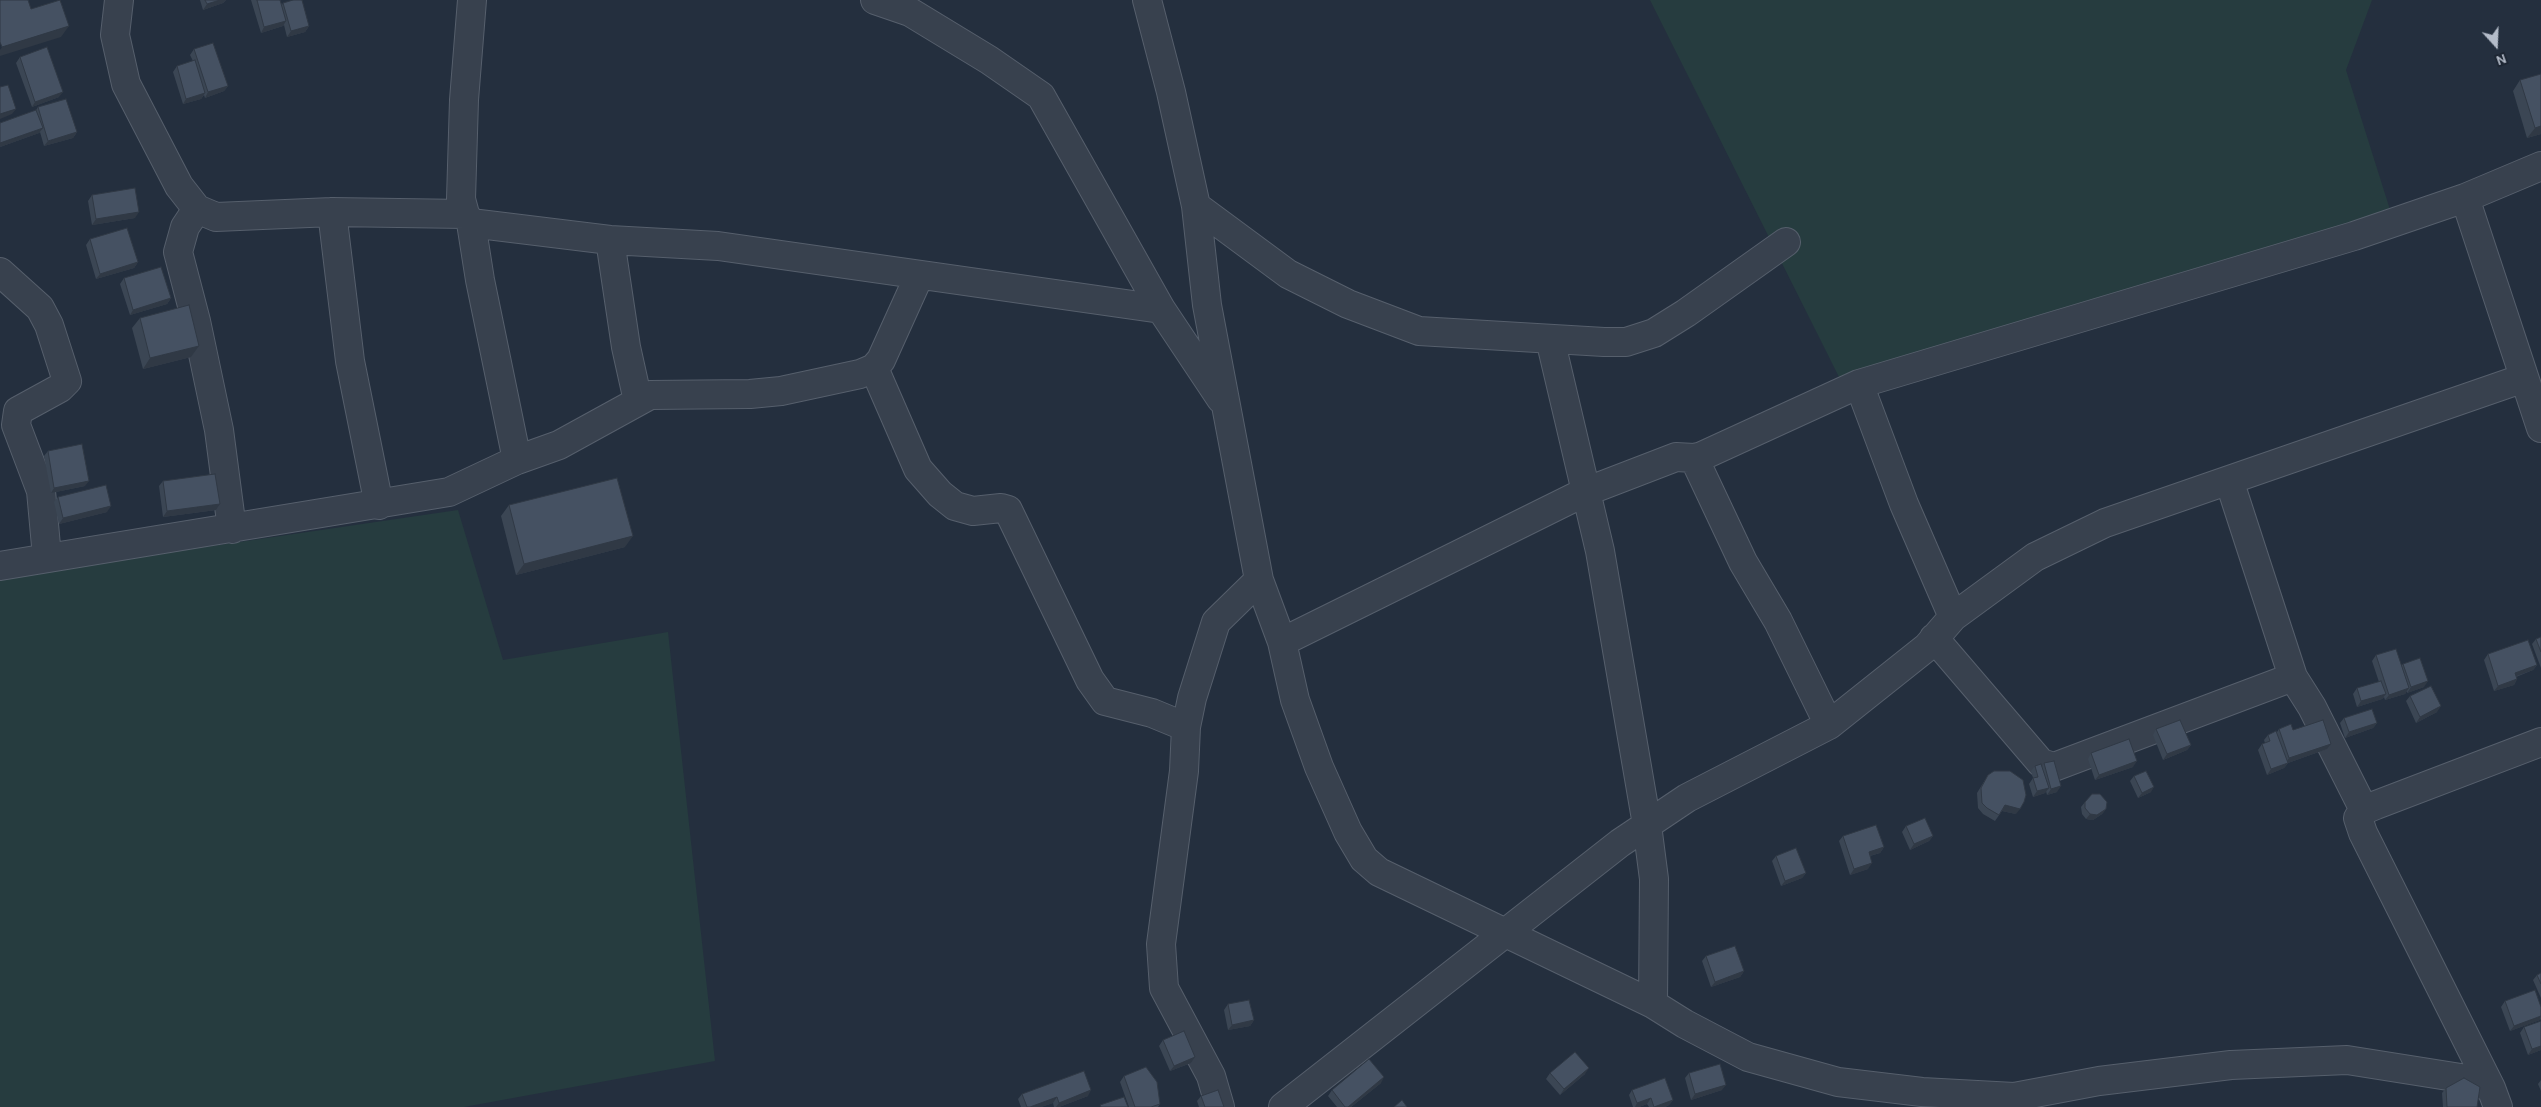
<!DOCTYPE html>
<style>
body{margin:0}
#map{position:relative;width:2541px;height:1107px;overflow:hidden;background:#242f3e;font-family:Karla,sans-serif}
canvas{display:block}
.north{position:absolute;left:2471px;top:20px;width:50px;height:50px;-webkit-text-stroke:4px #1d2633;paint-order:stroke;rotate:160deg;font-size:14px;font-weight:700;line-height:20px;text-align:center;color:#b4bcc9}
.north::after{content:'';display:block;margin:auto;width:18px;height:22px;background:#b4bcc9;clip-path:polygon(50% 0,100% 100%,50% 72%,0 100%)}
</style>
<div id="map">
<canvas width="2541" height="1107"></canvas>
<div class="north">N</div>
</div>
<script>
const g = document.querySelector('canvas').getContext('2d');
g.lineJoin = 'round';
function fillPath(path, color) { g.fillStyle = color; g.fill(path, 'evenodd'); }
const toPath = rows => new Path2D(rows.map(r => 'M' + r).join(''));
function stroke(path, color, width, dash) { g.strokeStyle = color; g.lineWidth = width; g.lineCap = dash ? 'butt' : 'round'; g.setLineDash(dash || []); g.stroke(path); }
fillPath(toPath([
 [1650,0,2372,0,2346,70,2392,216,1841,381],
 [458,510,503,660,668,632,715,1061,464,1107,0,1107,0,577]
]), '#263c3f');
const minor = toPath([
 [119,0,115,35,126,84,179,186,197,209,216,217,332,212,465,214],
 [472,0,464,100,461,199,465,214,471,223,610,240,718,246,1161,309],
 [875,0,910,12,989,60,1041,96,1161,309,1221,399],
 [1147,0,1171,92,1196,206,1207,305,1259,580,1282,642,1295,700,1319,767,1348,832,1364,859,1379,872,1653,1004,1685,1024,1748,1057,1838,1082,1922,1092,2014,1097,2099,1081,2231,1065,2347,1060,2467,1079,2491,1088,2498,1107],
 [2465,198,2541,428],
 [1196,206,1288,274,1348,304,1419,331,1604,342,1626,342,1654,333,1686,313,1786,242],
 [197,209,185,227,178,252,196,321,219,430,232,529],
 [332,212,350,361,379,505],
 [471,223,480,280,517,460],
 [610,240,626,347,638,401],
 [0,272,40,308,49,325,67,381,60,388,18,411,16,425,41,491,47,557],
 [1550,339,1600,551,1647,825,1654,879,1653,1004],
 [874,368,918,469,940,494,955,506,973,511,1001,508,1008,510,1090,680,1105,701,1152,713,1186,727],
 [1859,384,1904,504,1953,617],
 [1694,458,1743,562,1778,621,1829,725],
 [2229,480,2293,677,2312,707,2364,810],
 [0,566,449,492,517,460,559,445,650,395,750,394,781,391,860,374,874,368,881,360,919,276],
 [1934,638,2041,763,2054,767,2293,677],
 [1282,642,1585,492,1676,457,1694,458,1702,456,1859,384,2354,236,2465,198,2541,166],
 [2491,1088,2363,833,2358,818,2364,810,2376,805,2541,742],
 [1220,1107,1211,1076,1164,988,1161,944,1184,771,1186,727,1192,698,1216,622,1259,580],
 [1283,1107,1620,843,1687,798,1829,725,1927,647,1953,617,2035,557,2105,523,2524,378]
]);
stroke(minor, '#565f6c', 30);
stroke(minor, '#38414e', 28);
fillPath(toPath([
 [200,0,226,0,223,3,203,10],
 [251,0,280,0,282,5,283,3,309,26,305,32,287,37,284,25,283,26,261,33],
 [194,49,228,86,224,91,205,98,204,95,201,99,183,104,173,72,177,66,193,61,190,55],
 [20,57,59,97,32,107,16,63],
 [2520,80,2541,134,2527,138,2513,91],
 [38,107,77,132,73,138,44,146,40,132,39,133,0,147,0,123,36,110],
 [92,195,135,218,92,225,88,201],
 [90,239,138,262,134,268,96,279,86,245],
 [124,278,171,298,167,304,130,315,120,284],
 [140,318,199,346,191,357,143,369,132,328],
 [48,451,85,486,51,493,44,456],
 [163,481,220,504,216,510,163,517,159,486],
 [58,497,107,512,59,524,54,502],
 [509,505,625,547,516,575,501,516],
 [2541,637,2541,668,2532,644,2536,639],
 [2488,654,2537,665,2533,670,2516,677,2517,679,2514,685,2494,691,2484,660],
 [2376,655,2401,666,2403,664,2424,687,2407,693,2407,691,2405,694,2385,700,2384,697,2382,699,2357,707,2353,694,2357,688,2379,682,2372,661],
 [2410,696,2437,712,2416,723,2406,701],
 [2344,718,2377,723,2373,728,2345,738,2340,723],
 [2156,729,2191,745,2187,750,2163,760,2153,735],
 [2279,729,2293,730,2327,749,2288,763,2284,768,2267,775,2258,750,2262,744,2265,743,2264,740,2268,735,2277,732],
 [2091,753,2133,767,2095,780,2088,759],
 [2044,763,2057,792,2047,795,2046,791,2045,793,2033,797,2029,784,2033,778,2031,771,2035,766,2042,767],
 [1988,775,2016,814,2002,811,1995,821,1983,814,1978,808,1977,793],
 [2134,776,2151,792,2138,798,2130,781],
 [2085,802,2106,809,2102,814,2093,820,2086,819,2082,814,2081,807],
 [1906,826,1933,836,1929,841,1910,850,1902,832],
 [1843,836,1884,847,1880,853,1870,856,1868,869,1850,875,1839,841],
 [1776,856,1806,873,1802,878,1781,886,1772,861],
 [1706,956,1744,971,1740,977,1711,987,1702,961],
 [2541,973,2541,998,2533,980,2537,975],
 [2505,1001,2541,1007,2541,1019,2540,1020,2510,1031,2501,1007],
 [1228,1004,1254,1020,1250,1026,1228,1030,1224,1010],
 [2524,1027,2541,1050,2528,1055,2520,1033],
 [1163,1040,1195,1057,1191,1063,1170,1071,1159,1046],
 [1550,1073,1585,1074,1560,1095,1546,1079],
 [1689,1073,1722,1090,1691,1100,1685,1078],
 [1124,1076,1160,1104,1158,1107,1129,1107,1120,1082],
 [2541,1080,2541,1091,2538,1084],
 [1381,1083,1351,1107,1337,1107,1328,1096,1332,1090],
 [2446,1088,2477,1107,2443,1107,2442,1093],
 [1632,1090,1673,1100,1669,1105,1665,1107,1649,1107,1647,1104,1639,1107,1633,1107,1629,1095],
 [1022,1094,1088,1096,1059,1107,1054,1107,1053,1103,1041,1107,1021,1107,1018,1099],
 [1201,1096,1224,1107,1199,1107,1197,1101]
]), '#3b4654');
fillPath(toPath([
 [220,0,226,0,223,3,203,10,207,4],
 [286,21,283,26,261,33,264,27],
 [69,26,61,37,0,56,0,50,2,47],
 [309,26,305,32,287,37,291,31],
 [228,86,224,91,205,98,208,92],
 [63,92,59,97,32,107,35,102],
 [205,93,201,99,183,104,186,99],
 [16,109,12,114,0,119,0,114],
 [2541,126,2541,134,2527,138,2535,128],
 [43,128,39,133,0,147,0,143],
 [77,132,73,138,44,146,48,141],
 [139,212,135,218,92,225,96,219],
 [138,262,134,268,96,279,100,274],
 [171,298,167,304,130,315,133,310],
 [199,346,191,357,143,369,150,358],
 [89,481,85,486,51,493,54,488],
 [220,504,216,510,163,517,167,511],
 [111,506,107,512,59,524,63,518],
 [633,536,625,547,516,575,524,564],
 [2537,665,2533,670,2511,678,2515,673],
 [2517,679,2514,685,2494,691,2498,686],
 [2428,681,2424,687,2407,693,2411,687],
 [2409,688,2405,694,2385,700,2389,695],
 [2386,694,2382,699,2357,707,2361,701],
 [2441,706,2437,712,2416,723,2420,717],
 [2377,723,2373,728,2345,738,2349,732],
 [2331,744,2327,749,2285,764,2289,758],
 [2191,745,2187,750,2163,760,2167,754],
 [2137,761,2133,767,2095,780,2099,775],
 [2288,763,2284,768,2267,775,2271,769],
 [2061,786,2057,792,2047,795,2051,789],
 [2154,787,2151,792,2138,798,2142,793],
 [2049,788,2045,793,2033,797,2037,791],
 [2005,805,2020,809,2016,814,2002,811],
 [2106,809,2102,814,2093,820,2086,819,2090,814],
 [1933,836,1929,841,1910,850,1914,844],
 [1884,847,1880,853,1865,857,1869,852],
 [1872,863,1868,869,1850,875,1854,869],
 [1806,873,1802,878,1781,886,1785,881],
 [1744,971,1740,977,1711,987,1715,982],
 [2541,1016,2540,1020,2510,1031,2514,1026],
 [1254,1020,1250,1026,1228,1030,1232,1025],
 [2541,1046,2541,1050,2528,1055,2532,1049],
 [1195,1057,1191,1063,1170,1071,1174,1066],
 [1589,1068,1585,1074,1560,1095,1564,1089],
 [1384,1077,1381,1083,1351,1107,1348,1107],
 [1726,1085,1722,1090,1691,1100,1695,1094],
 [1091,1090,1088,1096,1059,1107,1056,1107,1059,1103],
 [1057,1097,1053,1103,1041,1107,1030,1107],
 [1651,1098,1647,1104,1639,1107,1635,1107,1637,1103],
 [1673,1100,1669,1105,1665,1107,1654,1107]
]), '#303945');
const building = toPath([
 [0,0,28,0,31,9,60,0,69,26,2,47,0,42,0,0],
 [205,0,220,0,207,4,205,0],
 [257,0,280,0,286,21,264,27,257,0],
 [293,0,302,0,309,26,291,31,283,3,293,0],
 [213,43,228,86,208,92,194,49,213,43],
 [47,47,63,92,35,102,20,57,47,47],
 [195,60,205,93,186,99,177,66,195,60],
 [2541,74,2541,126,2535,128,2520,80,2541,74],
 [8,85,16,109,0,114,0,87,8,85],
 [66,99,77,132,48,141,38,107,66,99],
 [36,110,43,128,0,143,0,123,36,110],
 [135,188,139,212,96,219,92,195,135,188],
 [127,228,138,262,100,274,90,239,127,228],
 [161,267,171,298,133,310,124,278,161,267],
 [189,305,199,346,150,358,140,318,189,305],
 [82,444,89,481,54,488,48,451,82,444],
 [215,474,220,504,167,511,163,481,215,474],
 [617,478,633,536,524,564,509,505,617,478],
 [106,485,111,506,63,518,58,497,106,485],
 [2541,637,2541,652,2536,639,2541,637],
 [2528,640,2537,665,2515,673,2517,679,2498,686,2488,654,2528,640],
 [2396,649,2409,688,2389,695,2376,655,2396,649],
 [2420,658,2428,681,2411,687,2403,664,2420,658],
 [2381,681,2386,694,2361,701,2357,688,2381,681],
 [2431,686,2441,706,2420,717,2410,696,2431,686],
 [2372,709,2377,723,2349,732,2344,718,2372,709],
 [2180,720,2191,745,2167,754,2156,729,2180,720],
 [2323,720,2331,744,2289,758,2279,729,2291,724,2293,730,2323,720],
 [2276,731,2288,763,2271,769,2262,744,2270,741,2268,735,2276,731],
 [2129,739,2137,761,2099,775,2091,753,2129,739],
 [2054,761,2061,786,2051,789,2044,763,2054,761],
 [2041,764,2049,788,2037,791,2033,778,2038,777,2035,766,2041,764],
 [1994,771,2010,771,2023,780,2026,795,2024,802,2020,809,2005,805,1999,815,1987,808,1982,803,1981,788,1988,775,1994,771],
 [2146,771,2154,787,2142,793,2134,776,2146,771],
 [2092,794,2100,794,2107,802,2106,809,2097,815,2090,814,2085,808,2085,802,2092,794],
 [1925,818,1933,836,1914,844,1906,826,1925,818],
 [1876,825,1884,847,1869,852,1872,863,1854,869,1843,836,1876,825],
 [1796,848,1806,873,1785,881,1776,856,1796,848],
 [1735,946,1744,971,1715,982,1706,956,1735,946],
 [2541,973,2541,984,2537,975,2541,973],
 [2535,990,2541,1007,2541,1016,2514,1026,2505,1001,2535,990],
 [1249,1000,1254,1020,1232,1025,1228,1004,1249,1000],
 [2541,1021,2541,1046,2532,1049,2524,1027,2541,1021],
 [1184,1031,1195,1057,1174,1066,1163,1040,1184,1031],
 [1575,1052,1589,1068,1564,1089,1550,1073,1575,1052],
 [1369,1059,1384,1077,1348,1107,1345,1107,1332,1090,1369,1059],
 [1720,1064,1726,1085,1695,1094,1689,1073,1720,1064],
 [1146,1067,1157,1082,1160,1104,1151,1107,1135,1107,1124,1076,1146,1067],
 [1084,1071,1091,1090,1059,1103,1057,1097,1030,1107,1027,1107,1022,1094,1084,1071],
 [1665,1078,1673,1100,1654,1107,1651,1098,1637,1103,1632,1090,1665,1078],
 [2464,1078,2480,1087,2477,1107,2447,1107,2446,1088,2464,1078],
 [1218,1090,1224,1107,1205,1107,1201,1096,1218,1090],
 [1124,1097,1128,1107,1101,1107,1100,1105,1124,1097],
 [1402,1100,1407,1107,1394,1107,1402,1100]
]);
fillPath(building, '#455162');
stroke(building, '#303945', 1);
</script>
